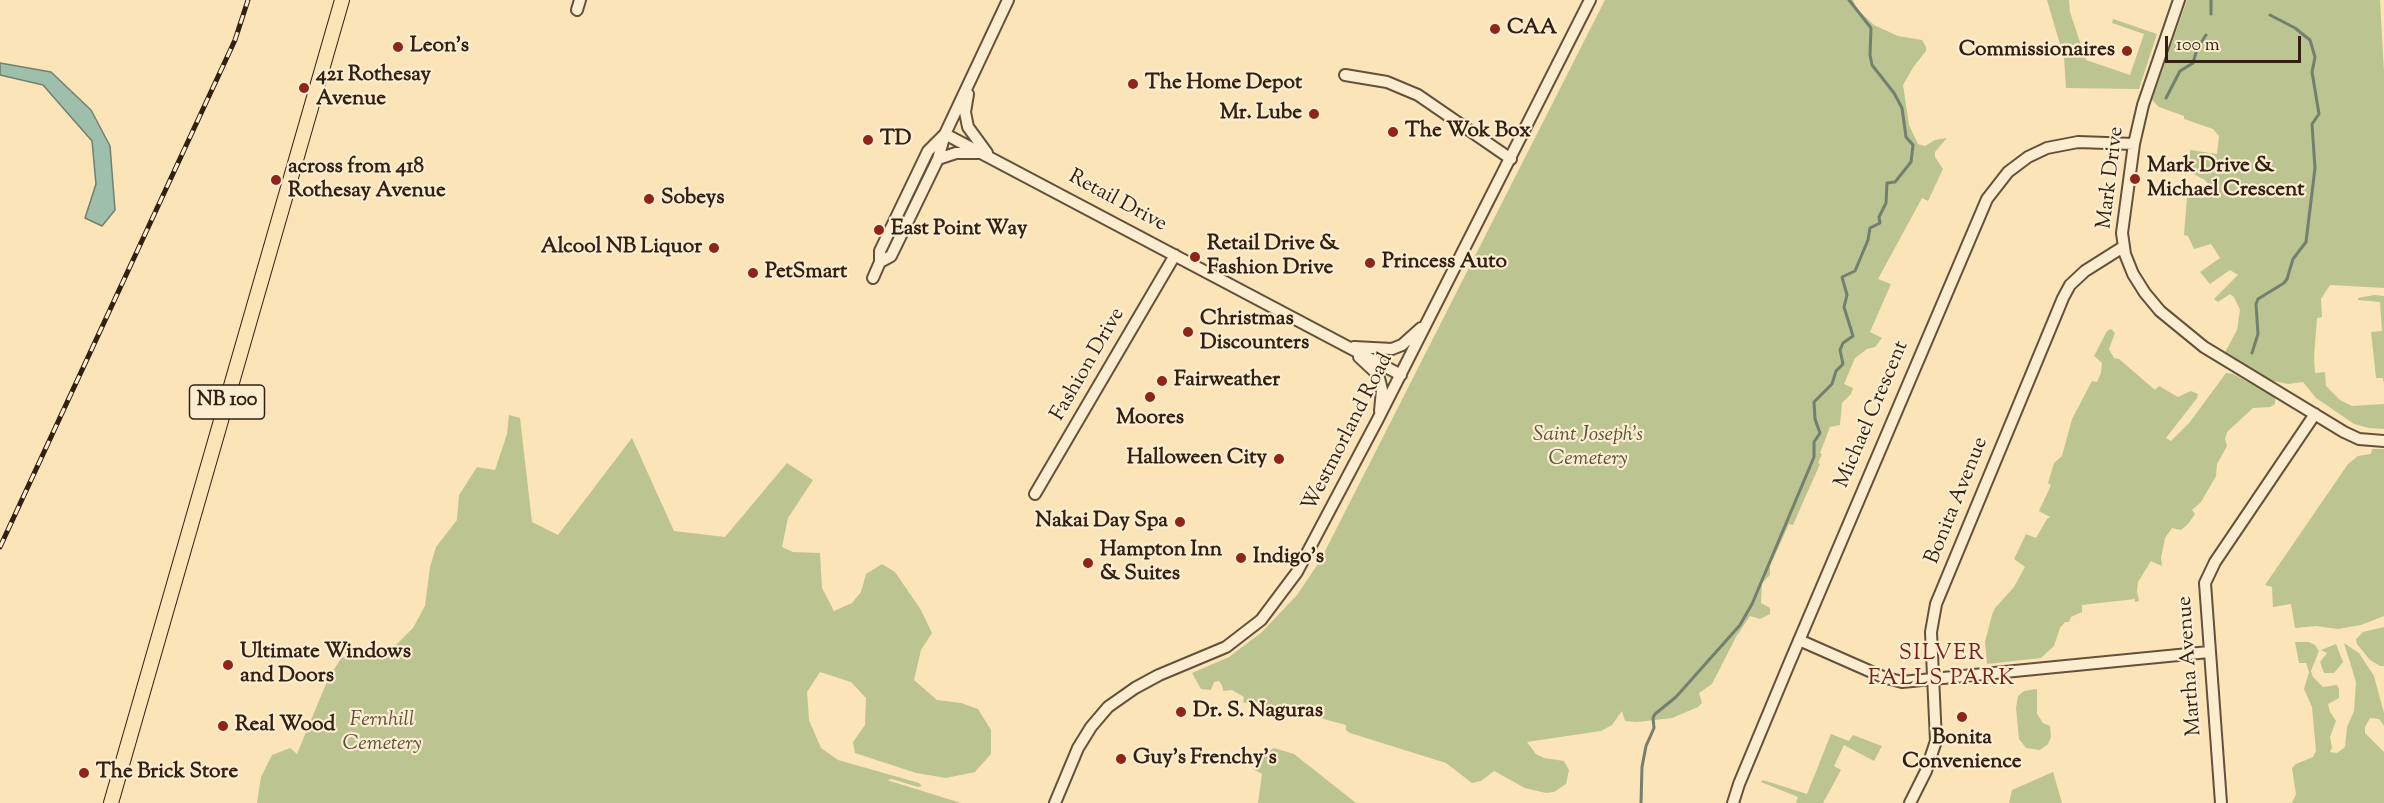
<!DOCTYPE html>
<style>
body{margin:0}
#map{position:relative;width:2384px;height:803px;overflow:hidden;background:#fbe4b8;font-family:"Sorts Mill Goudy",serif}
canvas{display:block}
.scale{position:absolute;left:2165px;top:36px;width:136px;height:27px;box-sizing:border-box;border:3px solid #322013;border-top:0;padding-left:8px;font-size:18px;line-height:21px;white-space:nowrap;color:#322013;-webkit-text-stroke:4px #fcedd1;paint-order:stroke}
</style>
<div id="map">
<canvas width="2384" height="803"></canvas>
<div class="scale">100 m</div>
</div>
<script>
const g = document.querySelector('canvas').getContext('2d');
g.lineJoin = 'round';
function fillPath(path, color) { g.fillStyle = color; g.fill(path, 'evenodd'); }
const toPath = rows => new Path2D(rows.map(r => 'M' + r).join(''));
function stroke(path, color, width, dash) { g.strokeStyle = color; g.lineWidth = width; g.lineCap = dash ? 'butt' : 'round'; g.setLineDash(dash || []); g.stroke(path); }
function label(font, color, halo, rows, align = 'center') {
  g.font = font + ' "Sorts Mill Goudy",serif'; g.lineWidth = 4.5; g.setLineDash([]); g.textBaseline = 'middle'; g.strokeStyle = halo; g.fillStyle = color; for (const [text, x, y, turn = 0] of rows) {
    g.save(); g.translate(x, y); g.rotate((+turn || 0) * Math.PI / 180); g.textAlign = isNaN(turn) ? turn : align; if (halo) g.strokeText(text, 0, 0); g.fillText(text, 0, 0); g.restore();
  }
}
fillPath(toPath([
 [1605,0,1853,0,1857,9,1874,25,1898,36,1922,40,1926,47,1926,51,1914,66,1903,85,1909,125,1918,144,1925,146,1935,140,1947,138,1935,152,1935,157,1943,169,1928,201,1922,198,1878,279,1891,284,1870,332,1882,338,1875,347,1867,349,1855,358,1844,384,1853,388,1851,394,1842,403,1840,425,1830,427,1820,453,1822,454,1818,463,1820,464,1793,525,1789,524,1770,566,1770,575,1762,583,1761,603,1770,608,1770,614,1760,619,1750,616,1736,637,1712,684,1699,693,1702,703,1698,707,1672,718,1637,722,1625,721,1622,711,1612,725,1601,731,1527,742,1536,754,1544,758,1564,761,1569,770,1566,784,1554,792,1546,793,1525,788,1494,771,1481,781,1472,783,1446,763,1350,733,1346,730,1346,725,1294,711,1269,707,1268,711,1243,702,1244,697,1232,690,1223,691,1222,685,1219,681,1214,682,1211,690,1201,689,1192,673,1229,657,1262,632,1297,595,1320,561],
 [2047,0,2069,0,2070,12,2086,60,2130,75,2144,34,2112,23,2113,19,2157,34,2139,89,2066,88,2064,58],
 [2187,0,2380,0,2384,72,2384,288,2330,285,2321,299,2322,317,2317,318,2314,357,2315,373,2325,372,2326,386,2340,400,2352,406,2384,404,2384,429,2369,428,2354,424,2316,398,2303,382,2288,384,2265,379,2224,354,2237,330,2240,310,2234,297,2230,294,2218,302,2214,299,2238,275,2230,270,2210,284,2200,272,2220,258,2211,244,2194,249,2188,236,2184,235,2187,197,2202,197,2209,193,2208,184,2205,180,2190,172,2190,150,2217,154,2219,136,2213,129,2184,119,2184,116,2159,107,2152,100],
 [2374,295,2384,296,2384,384,2383,378,2376,378,2371,332,2382,331,2380,302,2358,300,2358,298],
 [2111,329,2115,333,2109,349,2114,358,2119,359,2155,390,2159,386,2178,397,2191,391,2198,394,2197,398,2166,438,2171,441,2190,422,2226,373,2233,374,2275,397,2275,404,2270,407,2253,408,2227,432,2225,439,2227,446,2217,464,2216,476,2201,502,2192,510,2195,514,2188,524,2181,530,2172,528,2165,538,2161,558,2162,566,2151,561,2138,582,2137,591,2139,601,2135,602,2135,599,2082,605,2082,612,2071,617,2069,622,2065,622,2060,628,2054,646,2041,658,1987,664,1985,642,1992,615,1995,608,2014,587,2025,567,2014,559,2026,534,2036,538,2047,519,2050,517,2039,511,2051,485,2048,483,2054,463,2062,456,2072,419,2092,381,2097,382,2101,373,2102,363,2094,356,2107,331],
 [509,415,520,418,532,522,558,535,632,438,674,531,725,537,787,463,813,480,788,518,782,547,793,552,820,553,822,588,834,611,852,603,861,592,866,574,882,564,895,572,921,610,932,633,921,650,914,680,937,700,961,703,978,709,991,730,991,754,975,772,946,778,916,773,855,753,853,742,865,725,866,698,851,682,820,672,807,692,809,720,821,748,838,760,919,783,922,786,918,787,892,779,887,780,961,803,257,803,261,777,272,755,290,748,297,754,328,679,341,658,348,656,339,647,393,648,413,628,425,606,430,567,436,547,457,520,459,495,477,467,495,470,507,434],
 [2372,449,2384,449,2384,616,2361,625,2338,629,2316,626,2295,628,2291,604,2273,607,2272,587,2265,585,2348,464,2358,456,2371,454],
 [2384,627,2384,666,2380,666,2370,660,2357,644,2356,639,2363,632],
 [2295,642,2309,642,2315,645,2319,651,2311,671,2313,677,2323,687,2337,685,2339,689,2339,698,2328,704,2330,712,2336,721,2330,737,2332,748,2330,752,2337,753,2345,747,2347,727,2354,711,2356,682,2344,643,2359,653,2374,676,2384,713,2384,726,2379,719,2370,718,2365,727,2365,733,2384,752,2384,803,2292,803,2296,794,2292,768,2296,764,2313,757,2316,751,2312,707,2304,689,2309,672,2306,663,2299,663],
 [2336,644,2343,662,2334,673,2324,673,2320,662,2327,653,2321,650],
 [2037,689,2037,714,2043,723,2050,726,2051,737,2048,744,2040,750,2026,748,2019,739,2016,708,2018,696,2024,691],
 [1831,734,1849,741,1853,735,1882,746,1874,761,1844,745,1834,766,1841,770,1823,803,1796,803,1798,797,1761,782,1763,780,1807,794],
 [1274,748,1294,754,1356,803,1258,803,1262,774,1253,769,1257,757],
 [2053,772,2062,803,2009,803,2012,790]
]), '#bcc591');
const water = toPath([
 [0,63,51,72,91,110,110,146,115,210,102,226,85,218,96,184,92,141,43,85,0,75,0,63]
]);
fillPath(water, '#9fbfad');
stroke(water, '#737f6f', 1.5);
stroke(toPath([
 [2211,0,2211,14],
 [2166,98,2180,71,2193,63,2197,49,2206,35],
 [2252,353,2258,334,2256,304,2258,299,2284,283,2287,279,2293,259,2306,242,2315,168,2312,124,2319,114,2312,72,2315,57,2310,40,2295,28,2270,15],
 [1641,803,1642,767,1646,746,1654,728,1653,718,1655,714,1676,697,1740,625,1752,604,1790,514,1814,457,1814,442,1820,433,1815,419,1814,402,1832,384,1836,371,1843,364,1840,350,1843,343,1853,336,1844,307,1847,295,1842,277,1855,271,1868,240,1870,228,1880,223,1879,217,1886,203,1887,183,1895,182,1911,162,1913,145,1906,137,1902,108,1894,93,1872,65,1870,55,1871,28,1849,0]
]), '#737f6f', 3);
const minor = toPath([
 [2179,0,2143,105,2134,144,2122,233,2125,254,2133,274,2145,293,2160,311,2204,347,2344,432,2359,439,2384,441],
 [577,10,580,0],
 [1345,75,1387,82,1418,95,1511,159],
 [968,94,965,112,968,127,987,153],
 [945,134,1401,375],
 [938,159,956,153,980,153],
 [880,262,891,256,938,159,945,134,1008,0],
 [873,278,880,262,880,251,928,151,945,134],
 [1354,347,1392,349,1402,345,1421,328],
 [1359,357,1374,371,1379,378,1382,390,1380,411],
 [1035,494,1175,255],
 [1799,640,1883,677,1902,682,2209,652],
 [1055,803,1078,748,1091,727,1108,707,1135,688,1159,675,1226,647,1261,620,1297,572,1378,419,1590,0],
 [1733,803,1739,784,1789,664,1987,199,2008,172,2028,157,2047,148,2078,142,2134,144],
 [1910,803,1926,771,1936,741,1931,632,1936,604,2063,298,2070,285,2085,271,2123,247],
 [2221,803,2205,583,2215,562,2315,414]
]);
const major = toPath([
 [111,803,342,0]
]);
stroke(minor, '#64513c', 14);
stroke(major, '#322013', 16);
stroke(minor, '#fcedd1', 10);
stroke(major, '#fbe4b8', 14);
const rail = toPath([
 [0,547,235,40,248,0]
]);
stroke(rail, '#322013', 5);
stroke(rail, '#fcedd1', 3, [9]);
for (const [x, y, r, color] of [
 [1495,29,6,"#8f2418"],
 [398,47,6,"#8f2418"],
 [2127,51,6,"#8f2418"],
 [1133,84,6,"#8f2418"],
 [304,88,6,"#8f2418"],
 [1314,114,6,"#8f2418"],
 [1393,132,6,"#8f2418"],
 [868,140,6,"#8f2418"],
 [2135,179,6,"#8f2418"],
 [276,180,6,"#8f2418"],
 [649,199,6,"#8f2418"],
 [879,230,6,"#8f2418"],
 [714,248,6,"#8f2418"],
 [1195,257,6,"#8f2418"],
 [1370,263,6,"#8f2418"],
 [753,273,6,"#8f2418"],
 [1188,332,6,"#8f2418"],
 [1162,381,6,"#8f2418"],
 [1150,397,6,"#8f2418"],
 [1279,459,6,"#8f2418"],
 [1180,522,6,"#8f2418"],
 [1241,558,6,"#8f2418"],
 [1088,563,6,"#8f2418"],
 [228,665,6,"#8f2418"],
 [1181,712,6,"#8f2418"],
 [1962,717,6,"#8f2418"],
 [223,726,6,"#8f2418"],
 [1121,759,6,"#8f2418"],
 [84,773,6,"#8f2418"]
]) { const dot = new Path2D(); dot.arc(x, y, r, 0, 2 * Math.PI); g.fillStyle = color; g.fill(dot); stroke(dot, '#fcedd1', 2); }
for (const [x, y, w] of [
 [227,402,75]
]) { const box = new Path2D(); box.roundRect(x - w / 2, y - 17, w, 34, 4.5); g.fillStyle = '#fcedd1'; g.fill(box); stroke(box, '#322013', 1.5); }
label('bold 20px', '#322013', null, [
 ["NB 100",227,402]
]);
label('bold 21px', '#322013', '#fcedd1', [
 ["CAA",1507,29],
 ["Leon's",410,47],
 ["Commissionaires",2115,51,"right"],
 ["421 Rothesay",316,76],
 ["Avenue",316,100],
 ["The Home Depot",1145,84],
 ["Mr. Lube",1302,114,"right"],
 ["The Wok Box",1405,132],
 ["TD",880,140],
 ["Mark Drive &",2147,167],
 ["Michael Crescent",2147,191],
 ["across from 418",288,168],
 ["Rothesay Avenue",288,192],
 ["Sobeys",661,199],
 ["East Point Way",891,230],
 ["Retail Drive &",1207,245],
 ["Fashion Drive",1207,269],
 ["Alcool NB Liquor",702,248,"right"],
 ["Princess Auto",1382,263],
 ["PetSmart",765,273],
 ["Christmas",1200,320],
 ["Discounters",1200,344],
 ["Fairweather",1174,381],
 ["Moores",1150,419,"center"],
 ["Halloween City",1267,459,"right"],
 ["Nakai Day Spa",1168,522,"right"],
 ["Hampton Inn",1100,551],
 ["& Suites",1100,575],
 ["Indigo's",1253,558],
 ["Ultimate Windows",240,653],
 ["and Doors",240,677],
 ["Dr. S. Naguras",1193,712],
 ["Real Wood",235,726],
 ["Bonita",1962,739,"center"],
 ["Convenience",1962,763,"center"],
 ["Guy's Frenchy's",1133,759],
 ["The Brick Store",96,773]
], 'left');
label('21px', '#322013', '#fcedd1', [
 ["Mark Drive",2112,178,-83],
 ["Retail Drive",1117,202,28],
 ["Fashion Drive",1089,365,-60],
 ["Michael Crescent",1873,415,-67],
 ["Westmorland Road",1349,433,-63],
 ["Bonita Avenue",1958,501,-68],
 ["Martha Avenue",2191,666,-94]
]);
label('italic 21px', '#5b5239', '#fcedd1', [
 ["Saint Joseph's",1588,436],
 ["Cemetery",1588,460],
 ["Fernhill",382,721],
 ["Cemetery",382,745]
]);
g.letterSpacing = '1.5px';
label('22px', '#7a1f14', '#fcedd1', [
 ["SILVER",1942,655],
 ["FALLS PARK",1942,680]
]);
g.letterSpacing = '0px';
</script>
